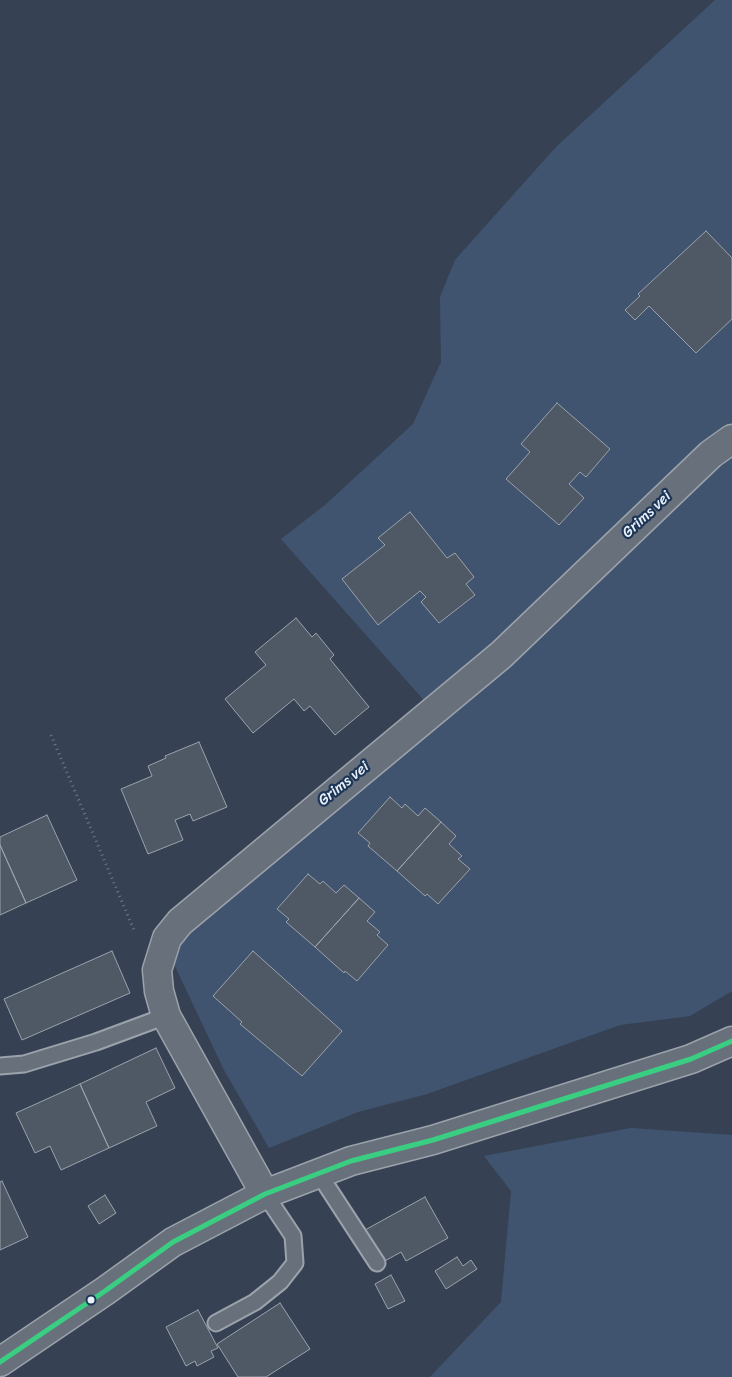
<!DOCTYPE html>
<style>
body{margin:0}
canvas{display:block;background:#364254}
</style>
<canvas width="732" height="1377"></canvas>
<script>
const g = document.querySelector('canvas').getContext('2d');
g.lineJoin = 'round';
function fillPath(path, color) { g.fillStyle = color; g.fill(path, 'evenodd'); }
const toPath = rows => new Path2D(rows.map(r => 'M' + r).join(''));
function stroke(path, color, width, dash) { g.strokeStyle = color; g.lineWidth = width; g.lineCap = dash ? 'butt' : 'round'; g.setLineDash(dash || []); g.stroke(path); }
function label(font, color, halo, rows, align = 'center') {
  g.font = font + ' Sriracha,sans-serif'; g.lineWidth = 4.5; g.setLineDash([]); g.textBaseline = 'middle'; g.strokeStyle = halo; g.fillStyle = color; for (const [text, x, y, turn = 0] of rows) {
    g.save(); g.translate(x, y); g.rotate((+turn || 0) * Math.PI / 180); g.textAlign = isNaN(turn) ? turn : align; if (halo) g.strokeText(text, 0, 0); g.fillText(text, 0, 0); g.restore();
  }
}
fillPath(toPath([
 [715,0,732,0,732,991,690,1016,620,1025,427,1094,358,1112,269,1148,224,1070,156,926,429,706,281,539,325,505,413,424,441,362,440,297,455,260,556,147],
 [631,1128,732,1135,732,1377,430,1377,501,1302,511,1191,484,1156]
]), '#405470');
const building = toPath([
 [706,231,732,258,732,319,696,353,649,306,635,320,625,310,640,296,638,294,706,231],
 [557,403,610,449,586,477,580,472,569,484,584,498,559,525,506,479,530,452,521,444,557,403],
 [410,512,447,558,455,553,474,577,466,584,475,595,439,623,421,602,426,597,420,591,378,625,342,579,385,545,378,538,410,512],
 [296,618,312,637,316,633,334,655,330,659,369,707,335,735,310,706,304,711,294,699,253,733,225,699,266,665,255,652,296,618],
 [199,742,227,807,193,821,190,814,175,820,183,840,148,854,121,789,152,776,148,766,166,758,165,756,199,742],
 [390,797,402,808,405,804,418,816,425,808,441,822,397,871,368,846,370,843,358,833,390,797],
 [47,815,77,880,26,903,0,845,0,837,47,815],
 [441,822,456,836,449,844,462,856,458,859,470,869,438,904,427,894,425,896,397,871,441,822],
 [0,845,26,903,0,915,0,845],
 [308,874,320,884,323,881,336,893,344,885,359,898,315,947,286,922,289,919,277,909,308,874],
 [359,898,375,912,367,921,380,932,377,935,388,945,357,981,345,971,344,973,315,947,359,898],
 [112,951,130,993,22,1040,4,999,112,951],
 [253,951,342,1031,302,1076,240,1024,242,1022,213,996,253,951],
 [156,1048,175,1088,146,1102,157,1126,109,1148,80,1084,156,1048],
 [80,1084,109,1148,61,1170,50,1146,35,1153,16,1113,80,1084],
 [2,1181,28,1237,0,1250,0,1182,2,1181],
 [105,1195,116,1213,99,1224,88,1206,105,1195],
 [425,1197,448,1238,406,1261,401,1252,383,1262,365,1230,425,1197],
 [457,1257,463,1266,471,1260,477,1269,446,1289,435,1271,457,1257],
 [391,1275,405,1301,388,1309,375,1284,391,1275],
 [280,1303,310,1349,266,1377,238,1377,217,1344,280,1303],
 [198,1310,218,1348,211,1351,214,1357,197,1366,195,1361,186,1366,166,1327,198,1310]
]);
fillPath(building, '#4f5966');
stroke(building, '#9ba2ab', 1);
const lane = toPath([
 [0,1066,24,1064,96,1042,166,1016],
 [319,1174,377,1263],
 [216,1323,255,1302,280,1282,295,1263,293,1236,265,1194]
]);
const street = toPath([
 [265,1194,166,1016,159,991,157,970,167,938,180,922,501,655,711,454,732,439]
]);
const secondary = toPath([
 [0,1362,105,1291,173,1242,265,1194,351,1161,433,1140,691,1059,732,1041]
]);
stroke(lane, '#9ba2ab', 19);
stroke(street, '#9ba2ab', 31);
stroke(secondary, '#9ba2ab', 31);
stroke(toPath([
 [51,735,134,930]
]), '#717882', 3, [1, 4]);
stroke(lane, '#68717b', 15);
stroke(street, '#68717b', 28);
stroke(secondary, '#68717b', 28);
stroke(toPath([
 [0,1362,105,1291,173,1242,265,1194,351,1161,433,1140,691,1059,732,1041]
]), '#3ace82', 5);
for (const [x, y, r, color] of [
 [91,1300,4.5,"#e8f1f8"]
]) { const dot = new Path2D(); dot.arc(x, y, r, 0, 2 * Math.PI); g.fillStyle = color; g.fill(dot); stroke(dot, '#1d3557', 2); }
label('15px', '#e8f1f8', '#1d3557', [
 ["Grims vei",647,515,-43],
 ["Grims vei",344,784,-39]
]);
</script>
